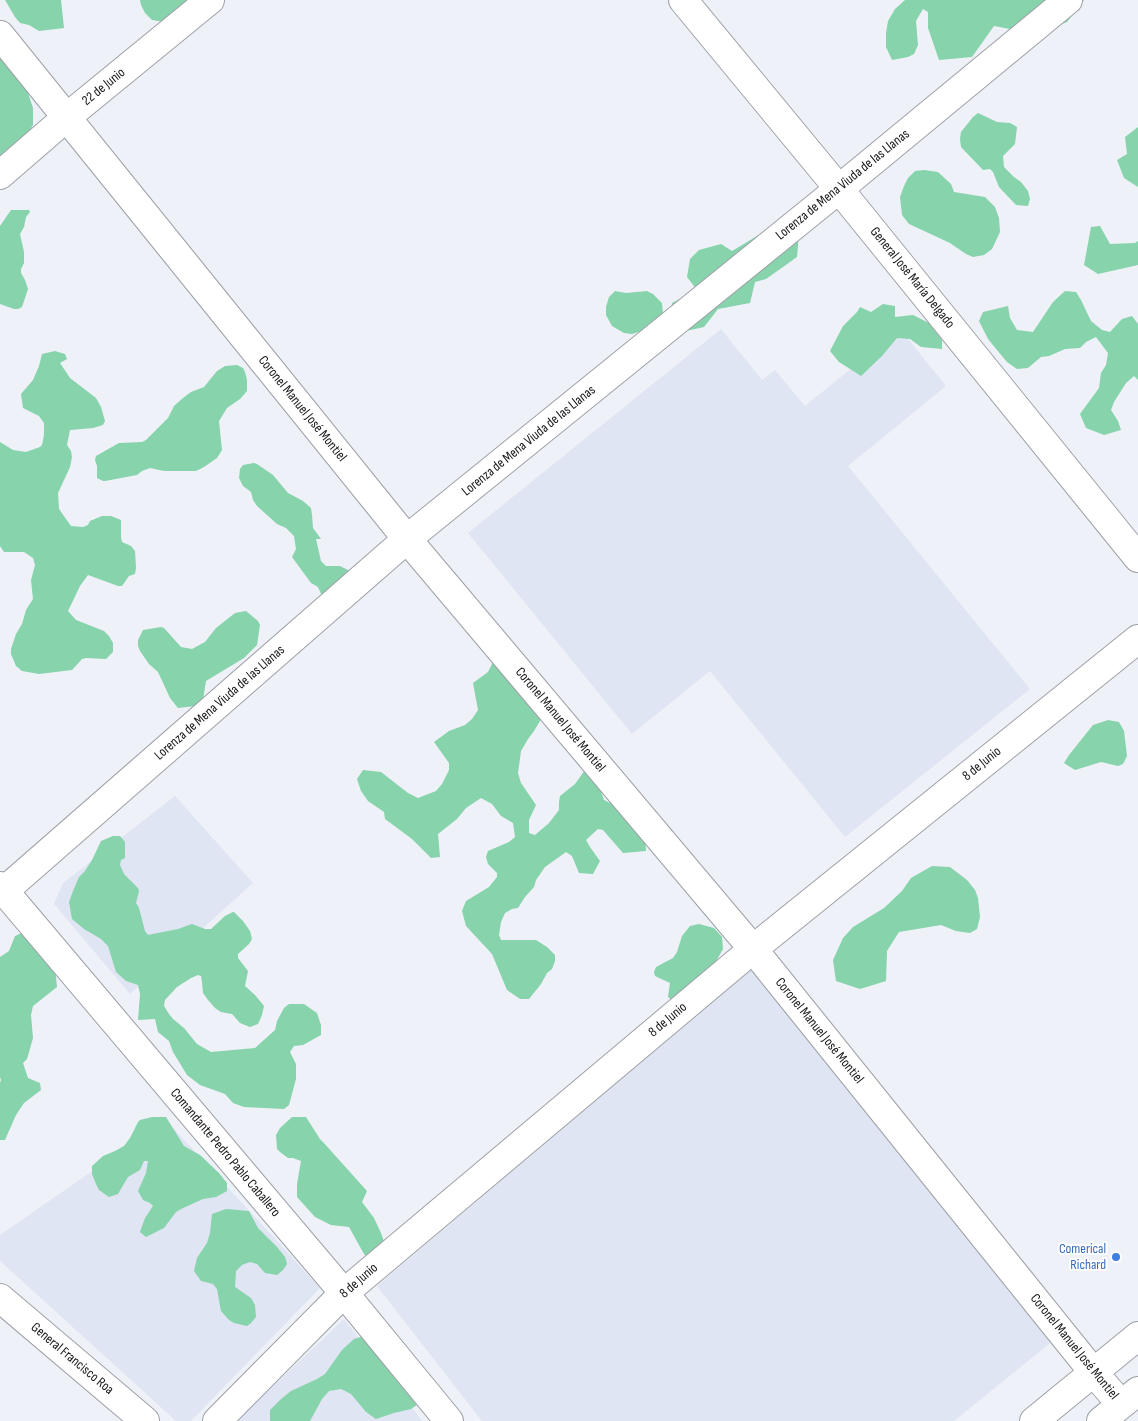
<!DOCTYPE html>
<meta charset="utf-8">
<style>
body{margin:0}
canvas{display:block;background:#eef1f7}
</style>
<canvas width="1138" height="1421"></canvas>
<script>
const g = document.querySelector('canvas').getContext('2d');
g.lineJoin = 'round';
function fillPath(path, color) { g.fillStyle = color; g.fill(path, 'evenodd'); }
const toPath = rows => new Path2D(rows.map(r => 'M' + r).join(''));
function stroke(path, color, width, dash) { g.strokeStyle = color; g.lineWidth = width; g.lineCap = dash ? 'butt' : 'round'; g.setLineDash(dash || []); g.stroke(path); }
function label(font, color, halo, rows, align = 'center') {
  g.font = font + ' "Sofia Sans Condensed",sans-serif'; g.lineWidth = 4; g.setLineDash([]); g.textBaseline = 'middle'; g.strokeStyle = halo; g.fillStyle = color; for (const [text, x, y, turn = 0] of rows) {
    g.save(); g.translate(x, y); g.rotate((+turn || 0) * Math.PI / 180); g.textAlign = isNaN(turn) ? turn : align; if (halo) g.strokeText(text, 0, 0); g.fillText(text, 0, 0); g.restore();
  }
}
fillPath(toPath([
 [721,329,762,380,775,370,805,406,900,329,946,386,848,466,1030,689,845,837,710,671,632,734,468,533],
 [175,796,253,883,130,994,54,904,63,883],
 [750,969,1055,1339,954,1421,482,1421,377,1286],
 [166,1120,320,1288,191,1421,176,1421,0,1261,0,1235],
 [344,1319,422,1421,236,1421]
]), '#dfe5f2');
fillPath(toPath([
 [5,0,61,0,64,28,39,31,29,25,20,23,15,17],
 [140,0,191,0,164,22,152,20,145,13,141,5],
 [905,0,1084,0,1067,22,1049,29,1031,33,994,26,972,57,939,60,928,28,928,12,923,9,916,21,918,45,914,54,908,57,892,60,886,47,886,33,888,21,895,9],
 [0,55,25,84,33,108,33,125,24,141,0,161],
 [978,113,997,122,1010,123,1017,127,1015,144,1003,156,1004,167,1014,177,1021,182,1028,191,1030,199,1028,206,1016,205,999,187,993,172,990,169,983,170,961,147,960,139,961,132,973,117],
 [1138,127,1138,187,1124,178,1117,160,1127,154,1125,137],
 [924,170,938,172,951,184,954,192,985,197,995,207,999,218,1000,232,992,249,984,255,973,257,966,254,950,243,909,224,902,215,900,197,904,186,908,178,915,171],
 [11,210,29,210,30,212,26,217,24,227,20,234,24,252,24,263,21,269,21,273,25,280,28,289,22,307,18,309,14,309,0,304,0,226],
 [1100,226,1110,244,1135,243,1138,241,1138,265,1098,274,1084,265,1091,227],
 [776,230,799,233,797,257,766,279,755,282,750,303,718,309,704,327,686,331,670,322,672,303,697,290,687,277,690,259,699,250,721,244,732,251,757,236],
 [615,291,626,293,647,291,653,294,662,303,663,314,653,325,645,330,632,334,624,333,612,326,606,315,606,307,609,297],
 [1065,291,1076,292,1081,300,1091,321,1102,330,1110,332,1122,319,1132,316,1138,324,1138,380,1134,376,1126,383,1114,402,1111,410,1118,421,1121,430,1104,435,1086,428,1080,414,1099,388,1101,373,1106,365,1108,353,1096,337,1086,342,1080,348,1065,349,1049,356,1041,357,1028,368,1017,369,1007,362,997,350,988,339,979,321,983,312,1008,306,1010,318,1017,330,1033,332,1053,302],
 [883,304,895,306,895,317,913,315,929,323,942,340,942,349,921,347,910,339,897,338,882,356,861,376,839,362,830,351,843,326,857,312,860,307,871,312],
 [55,351,65,354,67,359,60,363,70,378,96,398,101,407,105,421,103,425,93,428,70,430,67,445,71,451,72,457,70,467,58,493,59,509,71,526,83,527,88,525,90,521,102,516,111,516,121,520,121,537,122,542,131,546,135,551,136,568,135,574,129,576,122,586,118,586,88,575,80,586,68,611,76,620,104,631,109,636,113,643,113,652,106,659,86,658,82,659,72,670,39,674,22,671,16,666,11,654,11,649,16,634,22,624,26,610,33,599,31,580,35,565,33,558,24,552,4,552,0,546,0,442,13,450,26,452,40,447,42,445,44,435,44,423,39,416,23,408,21,394,33,380,39,366,42,354],
 [237,365,243,368,245,372,247,380,247,391,240,399,227,408,219,421,222,450,217,458,204,467,196,471,164,471,150,468,142,471,137,475,105,481,103,481,97,478,97,466,95,460,96,456,119,443,142,442,146,440,168,418,174,406,183,398,191,392,204,387,217,371,225,366],
 [254,463,257,464,273,475,288,493,303,501,311,508,312,515,313,528,321,539,316,539,321,561,326,566,340,566,352,572,326,605,318,587,311,583,292,557,296,549,294,536,286,528,277,524,257,506,253,500,251,492,243,486,239,478,240,469,243,465],
 [246,611,258,621,260,625,257,645,244,658,206,681,203,700,196,706,178,708,170,698,158,672,149,664,140,651,138,646,138,640,143,630,161,627,164,628,181,647,192,649,205,642,216,628,235,613],
 [493,662,540,702,540,721,534,731,528,739,521,751,518,773,521,783,536,805,529,820,529,833,535,835,549,823,559,810,559,802,560,796,575,784,585,770,597,780,604,800,620,808,645,836,646,851,623,853,603,830,598,829,586,840,590,847,600,861,593,874,579,873,572,856,566,852,545,867,536,880,534,887,525,897,518,908,512,909,505,913,501,922,499,935,501,940,536,940,547,947,555,955,555,961,552,969,547,973,541,984,529,999,520,999,507,990,492,954,466,926,462,911,466,901,489,887,497,877,497,873,488,864,486,857,488,851,509,842,515,837,513,823,501,816,492,804,481,798,466,808,457,819,438,834,440,857,431,858,412,839,385,819,384,812,368,801,361,791,357,779,363,770,381,772,408,793,418,798,436,791,442,784,449,770,449,763,434,742,449,731,465,725,472,719,478,710,473,683,488,672],
 [1108,720,1119,722,1124,731,1127,756,1123,764,1118,766,1101,762,1075,770,1064,763,1069,755,1093,725],
 [113,836,120,836,125,842,125,858,121,860,120,865,124,874,138,888,139,891,136,903,139,908,145,931,148,935,178,929,192,924,205,929,211,929,225,916,233,912,234,912,243,921,250,931,252,939,249,944,238,954,238,958,248,971,245,986,255,995,264,1006,262,1015,258,1024,250,1027,240,1023,232,1014,221,1012,215,1008,208,1000,203,993,202,982,201,976,198,975,191,978,177,987,165,1000,164,1006,169,1014,173,1019,184,1028,197,1044,211,1052,255,1048,275,1030,277,1021,284,1008,289,1004,304,1004,317,1013,321,1025,321,1035,303,1045,294,1046,290,1052,296,1064,296,1079,289,1105,284,1109,244,1107,233,1103,225,1094,200,1085,187,1075,173,1052,169,1041,158,1032,155,1019,138,1020,140,994,138,985,126,981,116,972,108,946,101,939,84,929,72,919,69,902,73,891,79,877,85,871,92,860,101,841],
 [932,866,950,867,967,880,975,890,978,898,980,917,977,929,970,933,956,931,941,925,899,932,887,951,886,981,860,989,836,981,833,960,843,938,853,927,884,908,902,891,911,878],
 [699,924,714,928,722,937,723,949,714,965,675,1003,668,997,670,983,655,976,654,972,656,967,673,958,677,952,682,936,690,926],
 [38,926,55,967,57,987,33,1006,31,1015,33,1038,27,1059,23,1063,28,1078,40,1083,41,1090,24,1103,16,1115,5,1140,0,1140,0,1083,1,1080,0,1077,0,957,9,951,15,936],
 [152,1117,166,1117,184,1146,200,1155,219,1173,227,1183,227,1191,216,1197,203,1199,181,1209,176,1212,164,1228,146,1237,140,1232,145,1218,153,1206,150,1203,143,1200,138,1191,146,1173,148,1161,144,1161,140,1170,128,1177,118,1194,109,1197,99,1190,96,1184,92,1174,92,1166,103,1156,115,1151,124,1146,130,1138,138,1122,140,1120],
 [292,1117,306,1117,320,1139,323,1142,367,1191,362,1202,374,1218,381,1233,386,1247,371,1261,364,1254,349,1227,331,1225,315,1217,297,1197,297,1184,301,1161,293,1158,288,1158,280,1152,277,1149,276,1135,280,1128],
 [226,1209,249,1211,258,1228,277,1247,285,1257,287,1264,283,1270,277,1275,265,1273,257,1264,250,1262,242,1265,236,1271,235,1287,251,1298,255,1305,256,1317,251,1323,247,1326,234,1323,229,1320,221,1311,217,1289,213,1284,201,1281,194,1271,197,1258,207,1243,210,1233,212,1214],
 [364,1336,417,1395,417,1405,411,1409,394,1413,376,1419,366,1412,351,1394,341,1389,329,1391,322,1399,310,1421,270,1421,270,1410,281,1399,291,1391,317,1379,325,1374,342,1350,354,1339]
]), '#86d3ac');
const minor = toPath([
 [683,0,839,189,1138,558],
 [0,35,407,539,753,949,1094,1373,1121,1404],
 [0,175,67,117,210,0],
 [4,891,407,539,839,189,1068,0],
 [217,1421,344,1293,753,949,1138,639]
]);
const tertiary = toPath([
 [0,886,344,1293,449,1421],
 [0,1298,145,1421]
]);
const trunk = toPath([
 [1034,1421,1138,1336],
 [1101,1421,1138,1391]
]);
stroke(minor, '#9ea1a7', 30);
stroke(tertiary, '#9ea1a7', 30);
stroke(trunk, '#9ea1a7', 30);
stroke(minor, '#fff', 28);
stroke(tertiary, '#fff', 28);
stroke(trunk, '#fff', 28);
for (const [x, y, r, color] of [
 [1116,1257,5,"#3f7fe0"]
]) { const dot = new Path2D(); dot.arc(x, y, r, 0, 2 * Math.PI); g.fillStyle = color; g.fill(dot); stroke(dot, '#fefefe', 2); }
label('14px', '#151618', '#fefefe', [
 ["22 de Junio",104,87,-39],
 ["Lorenza de Mena Viuda de las Llanas",843,185,-39],
 ["General José María Delgado",912,278,51],
 ["Coronel Manuel José Montiel",302,409,51],
 ["Lorenza de Mena Viuda de las Llanas",529,441,-39],
 ["Lorenza de Mena Viuda de las Llanas",220,703,-41],
 ["Coronel Manuel José Montiel",560,720,50],
 ["8 de Junio",982,764,-39],
 ["8 de Junio",668,1020,-40],
 ["Coronel Manuel José Montiel",819,1031,51],
 ["Comandante Pedro Pablo Caballero",225,1153,50],
 ["8 de Junio",359,1281,-41],
 ["Coronel Manuel José Montiel",1074,1347,51],
 ["General Francisco Roa",72,1359,40]
]);
label('14px', '#366cbe', '#fefefe', [
 ["Comerical",1106,1249],
 ["Richard",1106,1265]
], 'right');
</script>
